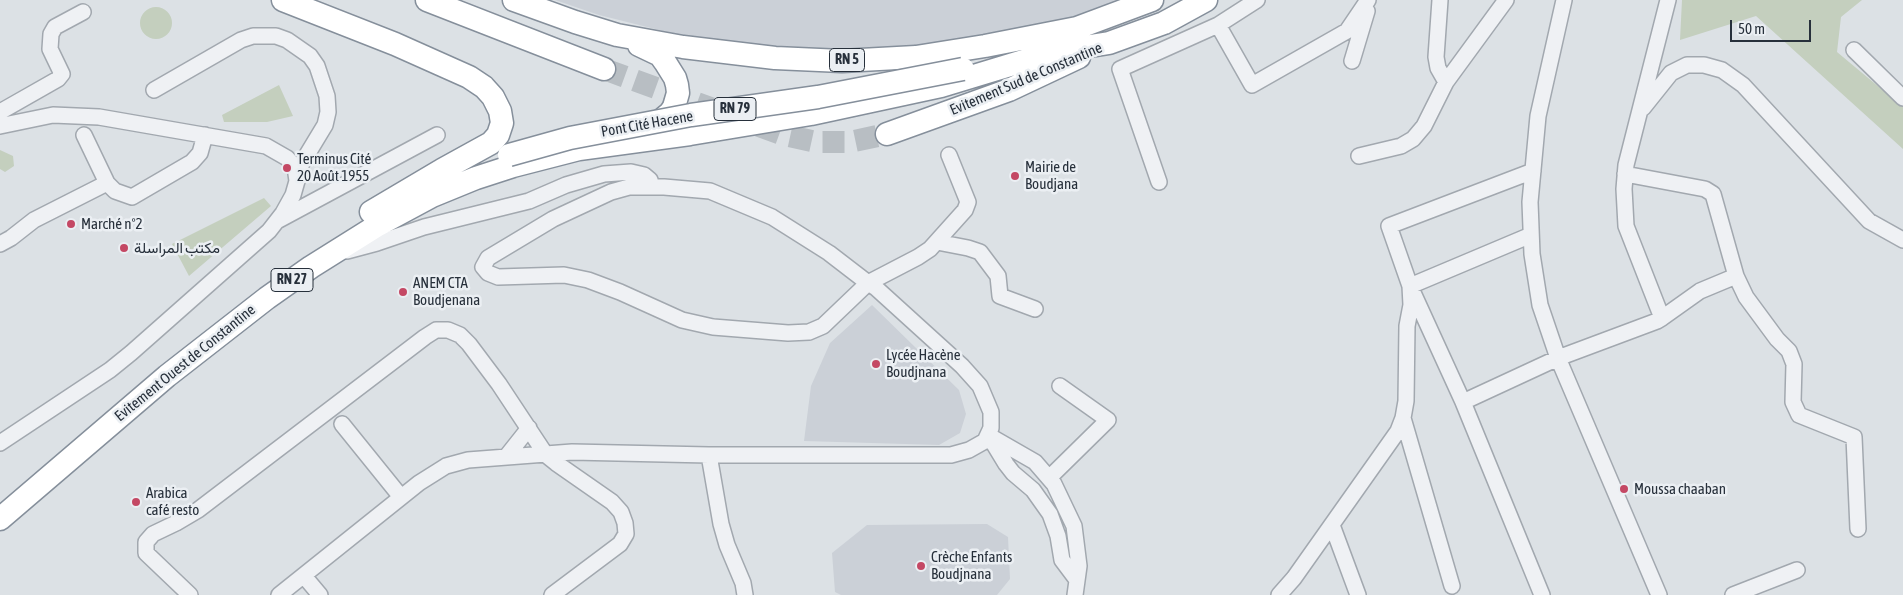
<!DOCTYPE html>
<meta charset="utf-8">
<style>
body{margin:0}
#map{position:relative;width:1903px;height:595px;overflow:hidden;background:#dce1e5;font-family:"Asap Condensed",sans-serif}
canvas{display:block}
.scale{position:absolute;left:1730px;top:20px;width:81px;height:22px;box-sizing:border-box;border:2px solid #27303b;border-top:0;padding-left:6px;font-size:15px;line-height:18px;white-space:nowrap;color:#27303b;-webkit-text-stroke:4px #ebeff3;paint-order:stroke}
</style>
<div id="map">
<canvas width="1903" height="595"></canvas>
<div class="scale">50 m</div>
</div>
<script>
const g = document.querySelector('canvas').getContext('2d');
g.lineJoin = 'round';
function fillPath(path, color) { g.fillStyle = color; g.fill(path, 'evenodd'); }
const toPath = rows => new Path2D(rows.map(r => 'M' + r).join(''));
function stroke(path, color, width, dash) { g.strokeStyle = color; g.lineWidth = width; g.lineCap = dash ? 'butt' : 'round'; g.setLineDash(dash || []); g.stroke(path); }
function label(font, color, halo, rows, align = 'center') {
  g.font = font + ' "Asap Condensed",Vazirmatn,sans-serif'; g.lineWidth = 5; g.setLineDash([]); g.textBaseline = 'middle'; g.strokeStyle = halo; g.fillStyle = color; for (const [text, x, y, turn = 0] of rows) {
    g.save(); g.translate(x, y); g.rotate((+turn || 0) * Math.PI / 180); g.textAlign = isNaN(turn) ? turn : align; if (halo) g.strokeText(text, 0, 0); g.fillText(text, 0, 0); g.restore();
  }
}
fillPath(toPath([
 [555,0,1122,0,1107,7,1031,32,920,47,840,52,767,49,679,35,599,15],
 [872,305,959,390,966,414,960,433,939,445,804,441,811,386,830,343],
 [987,524,1008,537,1010,579,997,595,841,595,835,592,832,553,867,525]
]), '#cbd0d7');
fillPath(toPath([
 [1682,0,1862,0,1841,17,1837,52,1903,107,1903,149,1756,16,1680,40],
 '140 23a16 16 0 1 1 32 0a16 16 0 1 1-32 0Z',
 [279,85,293,116,267,122,224,122,222,115],
 [0,150,13,156,14,166,5,172,0,169],
 [264,198,271,206,189,276,172,244]
]), '#c4cfbe');
stroke(toPath([
 [604,69,784,135,816,142,849,142,887,134]
]), '#b8bec3', 22, [22, 11]);
const minor = toPath([
 [1440,0,1436,57,1438,68,1446,82],
 [1564,0,1538,116,1530,202,1532,254,1540,305,1558,358,1659,595],
 [1218,25,1252,85,1347,31,1368,0],
 [1854,50,1903,98],
 [1352,61,1367,11],
 [154,90,241,40,253,36,276,36,287,40,310,56,317,66,327,96,328,112,325,125,296,173],
 [1643,108,1671,73,1687,65,1704,65,1722,70,1743,85,1869,221,1903,240],
 [0,112,58,79,62,74,50,49,51,34,55,27,83,12],
 [0,126,53,115,99,117,266,146,287,158,295,167,297,181,293,195,283,213,269,231,131,353,110,370,0,443],
 [84,135,107,183,115,191,132,197,192,162,200,153,205,135],
 [1359,156,1401,146,1413,139,1424,126,1446,82,1506,0],
 [1533,171,1389,226,1410,286,1463,402,1542,595],
 [1625,174,1705,189,1713,194,1736,276,1746,297,1777,339,1789,351,1794,364,1793,402,1799,415,1854,437,1858,529],
 [1159,182,1120,69,1218,25,1257,0],
 [277,221,437,135],
 [937,242,968,248,980,252,998,276,1000,296,1035,309],
 [0,244,11,238,34,220,107,183],
 [347,251,377,243,424,227,529,201,566,185,604,174,631,172,644,175,650,180,652,187],
 [1662,318,1700,291,1736,276],
 [1463,402,1558,358,1657,321,1662,318,1626,226,1624,189,1626,165,1668,0],
 [1403,418,1452,586],
 [342,424,401,497],
 [988,435,1035,462,1054,484,1074,526,1079,566,1075,595],
 [989,436,1006,464,1013,473,1033,490,1050,514,1058,536,1062,560,1077,580],
 [709,455,721,524,727,545,743,583,745,595],
 [506,457,529,428],
 [1049,478,1108,420,1060,386],
 [1332,525,1358,595],
 [304,576,320,595],
 [190,595,146,553,146,542,153,534,176,523,198,510,425,337,436,330,448,330,460,335,469,344,499,384,546,455,556,463,612,502,621,512,625,523,626,534,620,544,552,595],
 [279,595,419,483,446,466,468,460,572,452,709,455,951,455,969,450,985,441,991,428,991,412,980,386,962,366,876,288,868,283,829,253,772,217,710,191,664,187,629,187,611,192,553,219,488,258,483,267,488,273,498,277,564,275,588,280,620,292,682,320,713,327,788,333,809,332,823,326,868,283,918,257,930,249,965,210,968,202,949,155],
 [1279,595,1294,578,1398,431,1403,418,1406,401,1407,326,1411,305,1410,286,1531,235],
 [1733,595,1797,570]
]);
const highway = toPath([
 [283,0,395,44,469,77,484,87,493,97,500,111,502,123,498,135,491,143,442,170,371,212],
 [427,0,604,69],
 [514,0,575,22,617,35,683,47,775,58,842,61,916,57,985,46,1077,28,1152,0],
 [639,45,660,55,665,62,675,78,677,85,678,93,674,107,670,113,653,127],
 [887,134,1009,90,1079,57],
 [0,519,167,376,267,298,311,267,378,225,432,196,476,178,513,166,579,149,690,134,811,114,941,86,1053,52,1109,43,1164,23,1206,0]
]);
stroke(minor, '#a2a8af', 18);
stroke(highway, '#858f9b', 25);
stroke(minor, '#eff1f4', 15);
stroke(highway, '#fff', 22);
const highwayBridge = toPath([
 [509,155,570,138,691,115,818,97,963,69]
]);
stroke(highwayBridge, '#858f9b', 25, []);
stroke(highwayBridge, '#fff', 22);
for (const [x, y, r, color] of [
 [287,168,5,"#c44864"],
 [1015,176,5,"#c44864"],
 [71,224,5,"#c44864"],
 [124,248,5,"#c44864"],
 [403,292,5,"#c44864"],
 [876,364,5,"#c44864"],
 [1624,489,5,"#c44864"],
 [136,502,5,"#c44864"],
 [921,566,5,"#c44864"]
]) { const dot = new Path2D(); dot.arc(x, y, r, 0, 2 * Math.PI); g.fillStyle = color; g.fill(dot); stroke(dot, '#ebeff3', 2); }
for (const [x, y, w] of [
 [847,60,35],
 [735,109,42],
 [292,280,42]
]) { const box = new Path2D(); box.roundRect(x - w / 2, y - 11.5, w, 23, 4); g.fillStyle = '#ebeff3'; g.fill(box); stroke(box, '#27303b', 1); }
label('bold 14px', '#27303b', null, [
 ["RN 5",847,60],
 ["RN 79",735,109],
 ["RN 27",292,280]
]);
label('15px', '#27303b', '#ebeff3', [
 ["Evitement Sud de Constantine",1026,79,-23],
 ["Pont Cité Hacene",647,124,-10],
 ["Evitement Ouest de Constantine",185,363,-39]
]);
label('15px', '#27303b', '#ebeff3', [
 ["Terminus Cité",297,159],
 ["20 Août 1955",297,176],
 ["Mairie de",1025,167],
 ["Boudjana",1025,184],
 ["Marché n°2",81,224],
 ["مكتب المراسلة",134,248],
 ["ANEM CTA",413,283],
 ["Boudjenana",413,300],
 ["Lycée Hacène",886,355],
 ["Boudjnana",886,372],
 ["Moussa chaaban",1634,489],
 ["Arabica",146,493],
 ["café resto",146,510],
 ["Crèche Enfants",931,557],
 ["Boudjnana",931,574]
], 'left');
</script>
